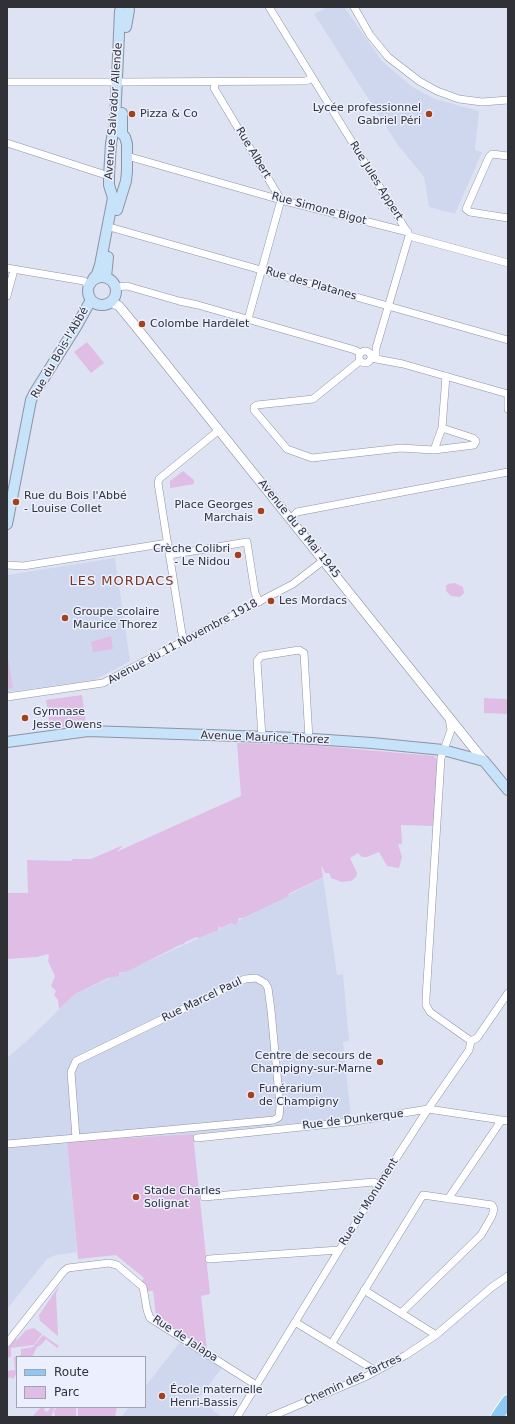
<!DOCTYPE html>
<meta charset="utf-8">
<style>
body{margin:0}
#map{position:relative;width:515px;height:1424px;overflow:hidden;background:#dee3f4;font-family:"DejaVu Sans",sans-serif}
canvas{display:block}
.frame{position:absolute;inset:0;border:8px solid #2f3137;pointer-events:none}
.legend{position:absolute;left:16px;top:1356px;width:130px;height:52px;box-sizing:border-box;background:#ecf0fe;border:1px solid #a0a4ae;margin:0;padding:5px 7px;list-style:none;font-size:12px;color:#2f3137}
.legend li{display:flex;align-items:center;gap:8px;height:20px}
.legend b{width:20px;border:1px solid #a0a4ae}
</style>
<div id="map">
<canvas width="515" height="1424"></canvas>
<div class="frame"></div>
<ul class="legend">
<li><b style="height:5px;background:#8ec8f5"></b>Route</li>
<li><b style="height:11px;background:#e0bde5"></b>Parc</li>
</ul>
</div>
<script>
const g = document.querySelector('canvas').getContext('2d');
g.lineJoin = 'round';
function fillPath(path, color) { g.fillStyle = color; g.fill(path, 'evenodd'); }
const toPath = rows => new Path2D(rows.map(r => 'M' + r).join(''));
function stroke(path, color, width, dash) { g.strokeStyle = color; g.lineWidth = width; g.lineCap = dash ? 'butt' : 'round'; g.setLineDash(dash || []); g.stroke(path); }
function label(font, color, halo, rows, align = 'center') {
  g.font = font + ' "DejaVu Sans",sans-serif'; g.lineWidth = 3; g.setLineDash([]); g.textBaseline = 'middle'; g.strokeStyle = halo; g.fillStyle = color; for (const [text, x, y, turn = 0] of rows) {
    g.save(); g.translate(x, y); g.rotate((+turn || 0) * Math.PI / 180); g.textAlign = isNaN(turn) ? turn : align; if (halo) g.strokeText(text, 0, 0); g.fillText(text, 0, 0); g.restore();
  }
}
fillPath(toPath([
 [327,7,344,7,382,61,411,86,435,99,479,111,475,150,482,152,455,214,429,207,424,177,398,145,314,14],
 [115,558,130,661,95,680,7,692,7,575],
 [323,877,337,975,343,974,349,1041,343,1042,351,1118,193,1134,67,1142,77,1252,56,1255,47,1259,7,1309,7,1058,29,1039,75,994,244,918],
 [180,1342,222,1368,198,1399,222,1417,121,1417,129,1407,145,1407,145,1387]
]), '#cfd7ee');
fillPath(toPath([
 [87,342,104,363,91,373,74,352],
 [183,471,194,480,194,484,170,488,170,481],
 [455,583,463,587,464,593,460,597,451,596,446,591,446,586,448,584],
 [111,636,113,649,93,652,91,642],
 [7,658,8,658,13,688,7,689],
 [82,695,86,724,50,729,46,700],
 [484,698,508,699,507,714,484,713],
 [237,743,300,744,434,756,438,760,433,826,401,825,402,844,398,844,402,857,399,868,387,866,379,852,367,857,362,857,358,853,350,858,357,873,356,877,351,881,342,882,331,878,329,873,325,873,321,865,323,877,288,894,289,896,243,918,239,918,236,925,232,923,221,928,219,926,218,930,199,938,197,937,185,942,184,944,180,945,128,971,119,973,119,976,108,978,75,994,59,1009,58,1000,54,995,56,991,51,986,55,976,48,961,49,956,48,954,37,957,7,959,7,893,28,893,27,860,71,861,73,859,91,859,121,846,122,847,116,852,241,796],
 [193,1134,210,1294,201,1296,207,1349,156,1317,153,1291,147,1291,141,1282,144,1278,116,1255,78,1259,67,1142],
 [59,1286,56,1294,58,1336,40,1321,39,1315],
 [34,1328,42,1334,34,1345,11,1348,11,1357,7,1358,7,1349,15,1338,17,1340,26,1330],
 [43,1335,59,1346,57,1348,46,1339,41,1345,37,1347,32,1357,17,1357,17,1373,13,1379,10,1377,7,1380,7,1371,15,1370,14,1357,21,1355,21,1349,33,1347],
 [41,1407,45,1407,44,1410,47,1412,51,1407,55,1407,51,1417,29,1417,32,1417],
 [57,1407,76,1407,76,1417,55,1417,54,1411],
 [78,1407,117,1407,115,1417,78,1417]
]), '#e0bde5');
const minor = toPath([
 [269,7,408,233],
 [354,7,370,35,388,57,419,81,437,91,459,99,482,102,508,100],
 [7,82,117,82],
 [122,82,306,81,312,78],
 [216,82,214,88,281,200,248,319],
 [7,143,109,176],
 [127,156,281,200,408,232],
 [508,156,492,154,489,157,466,209,470,212,508,218],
 [113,228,508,340],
 [409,236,508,263],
 [7,268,84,281,88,285],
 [116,287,127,286,179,301,198,305,355,350,360,353],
 [7,296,14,270],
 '359 357a6 6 0 1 1 12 0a6 6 0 1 1-12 0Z',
 [371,358,403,364,508,394],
 [376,358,376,348,409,236],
 [360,361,313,399,257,405,254,407,254,410,287,449,312,458,401,448,434,450,442,428,446,376],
 [508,394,508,409],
 [434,450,474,445,476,441,473,438,442,428],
 [291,519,297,512,508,472],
 [169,555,247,542,255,593,259,602],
 [7,565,23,566,168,543],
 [185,641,182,634,158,483,159,479,219,430],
 [7,697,103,683,293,584,324,560],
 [449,718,451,730,441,758,426,998,426,1005,430,1012,471,1041],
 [262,737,257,661,261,656,299,650,304,653,309,739],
 [471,1041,477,1038,508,993],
 [197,1138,349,1122,428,1109,508,1121],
 [7,1144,76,1138,156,1131,274,1120,279,1117,280,1106,271,1010,268,988,265,983,256,978,245,979,76,1061,71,1072,76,1138],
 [204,1197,374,1182,379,1186],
 [448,1199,501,1121],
 [209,1259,339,1250],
 [364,1290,436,1335],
 [295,1322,376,1371],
 [7,1343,64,1271,68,1268,109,1263,117,1265,143,1287,147,1310,150,1318,256,1385],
 [332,1343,423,1195,492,1205,494,1209,492,1216,481,1235,401,1313],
 [237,1417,382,1180,428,1109,469,1050,471,1041],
 [270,1417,367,1376,406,1355,436,1335,492,1287,508,1276]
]);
const tertiary = toPath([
 [111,302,119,306,133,323,484,761]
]);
const secondary = toPath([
 [126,27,129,10],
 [117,210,126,181,127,171,127,144,125,137,122,134,122,113],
 '88 291a14 14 0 1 1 28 0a14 14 0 1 1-28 0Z',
 [106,277,108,257],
 [93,279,97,274,100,265,113,198,109,185,109,176,111,143,115,123,120,11],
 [7,524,31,400,35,392,76,327,91,300],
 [7,742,88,731,298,738,372,743,443,750,484,761,508,790]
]);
const primary = toPath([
 [497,1417,508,1401]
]);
stroke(minor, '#8e93a2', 8);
stroke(tertiary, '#8e93a2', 10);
stroke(secondary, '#8e93a2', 12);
stroke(primary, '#fff', 14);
stroke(minor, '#fff', 7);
stroke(tertiary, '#fff', 9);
stroke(secondary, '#c7e3fa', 10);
stroke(primary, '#8ec8f5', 12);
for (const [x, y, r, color] of [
 [132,114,4,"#a63f1b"],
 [429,114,4,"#a63f1b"],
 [142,324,4,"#a63f1b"],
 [16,502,4,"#a63f1b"],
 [261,511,4,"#a63f1b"],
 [238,555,4,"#a63f1b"],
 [271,601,4,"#a63f1b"],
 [65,618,4,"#a63f1b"],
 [25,718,4,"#a63f1b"],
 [380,1062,4,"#a63f1b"],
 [251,1095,4,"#a63f1b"],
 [136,1197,4,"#a63f1b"],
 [162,1396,4,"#a63f1b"]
]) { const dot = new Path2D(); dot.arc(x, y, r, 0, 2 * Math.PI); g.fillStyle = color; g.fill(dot); stroke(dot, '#ecf0fe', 1.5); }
label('11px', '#2f3137', '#ecf0fe', [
 ["Lycée professionnel",421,108,"right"],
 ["Gabriel Péri",421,121,"right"],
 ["Pizza & Co",140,114],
 ["Colombe Hardelet",150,324],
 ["Rue du Bois l'Abbé",24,496],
 ["- Louise Collet",24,509],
 ["Place Georges",253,505,"right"],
 ["Marchais",253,518,"right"],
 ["Crèche Colibri",230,549,"right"],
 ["- Le Nidou",230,562,"right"],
 ["Les Mordacs",279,601],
 ["Groupe scolaire",73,612],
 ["Maurice Thorez",73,625],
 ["Gymnase",33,712],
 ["Jesse Owens",33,725],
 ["Centre de secours de",372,1056,"right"],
 ["Champigny-sur-Marne",372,1069,"right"],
 ["Funérarium",259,1089],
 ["de Champigny",259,1102],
 ["Stade Charles",144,1191],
 ["Solignat",144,1204],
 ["École maternelle",170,1390],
 ["Henri-Bassis",170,1403]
], 'left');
label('11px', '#2f3137', '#ecf0fe', [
 ["Avenue Salvador Allende",114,111,-86],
 ["Rue Albert",253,153,59],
 ["Rue Jules Appert",376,181,58],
 ["Rue Simone Bigot",319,209,15],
 ["Rue des Platanes",311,284,16],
 ["Rue du Bois-l'Abbé",60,353,-60],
 ["Avenue du 8 Mai 1945",299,529,51],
 ["Avenue du 11 Novembre 1918",183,642,-28],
 ["Avenue Maurice Thorez",265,738,2],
 ["Rue Marcel Paul",202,1000,-26],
 ["Rue de Dunkerque",353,1120,-7],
 ["Rue du Monument",369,1202,-58],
 ["Rue de Jalapa",185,1339,33],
 ["Chemin des Tartres",353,1380,-25]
]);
g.letterSpacing = '1px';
label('13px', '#7a3721', '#ecf0fe', [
 ["LES MORDACS",122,582]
]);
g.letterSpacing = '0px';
</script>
